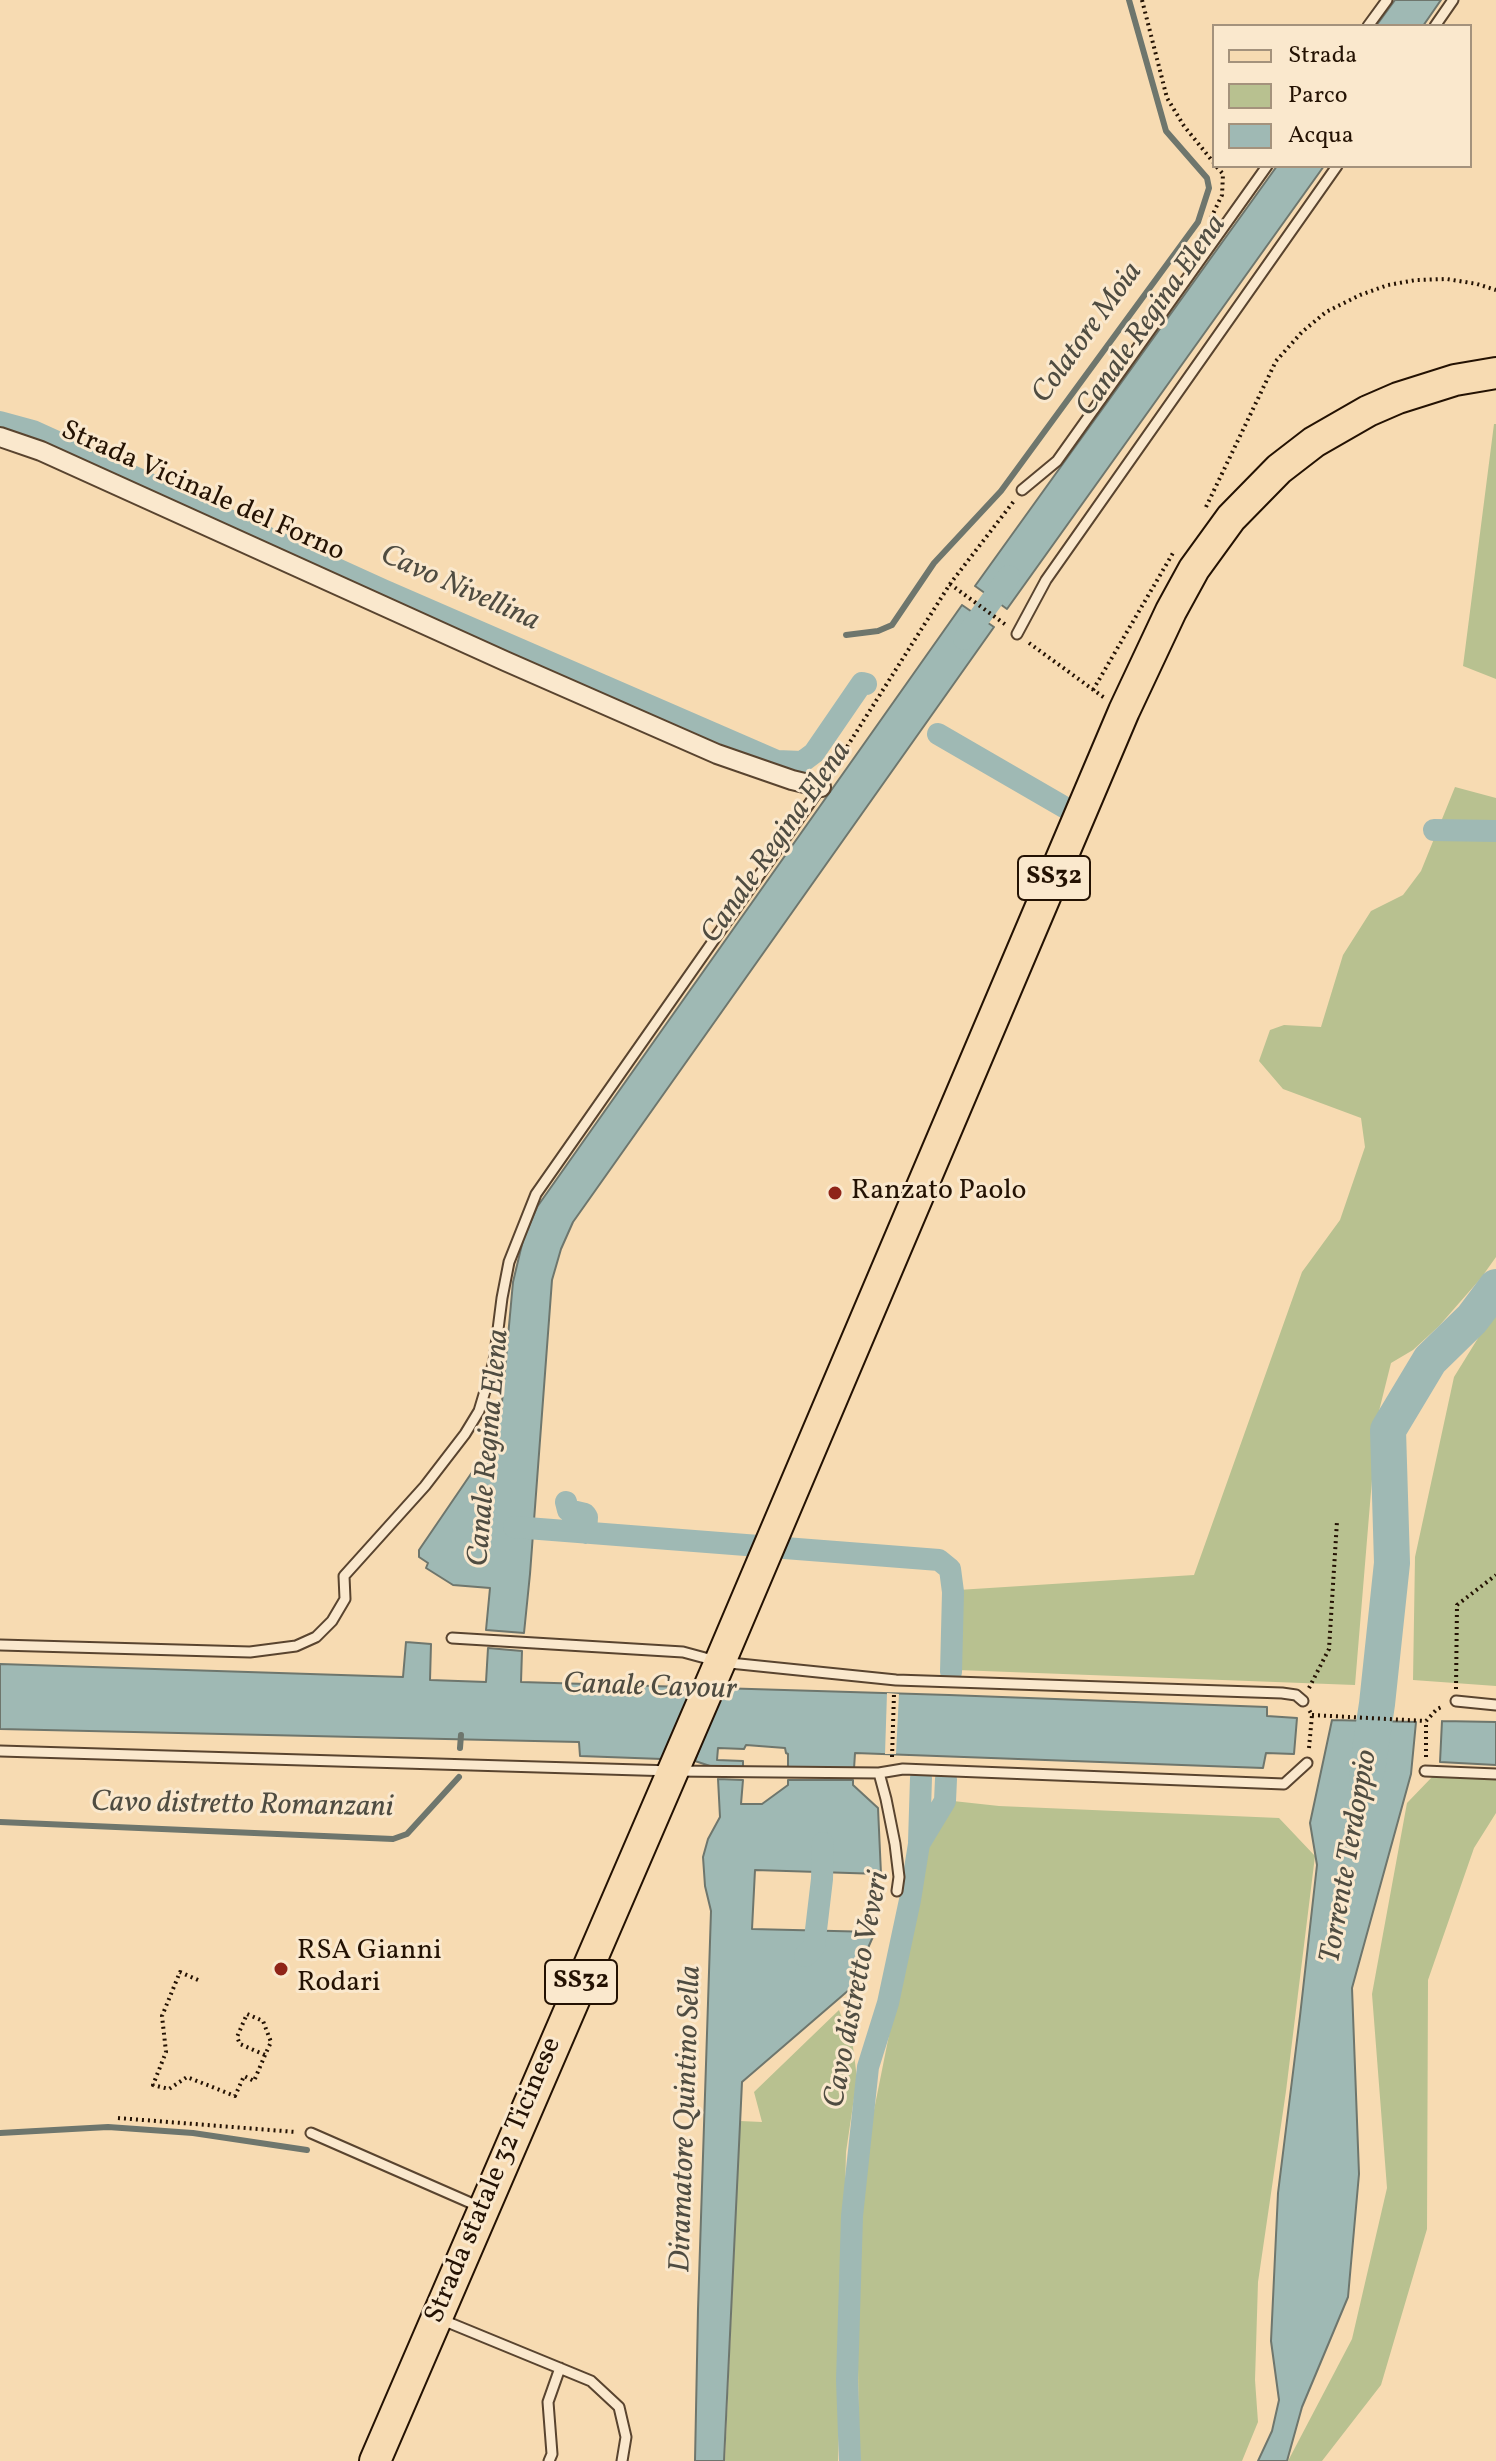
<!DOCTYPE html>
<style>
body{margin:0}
#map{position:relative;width:1496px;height:2461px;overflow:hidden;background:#f7dbb2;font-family:Vollkorn,serif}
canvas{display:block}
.legend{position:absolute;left:1212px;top:24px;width:260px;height:144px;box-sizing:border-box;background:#fae8cd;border:2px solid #a4927c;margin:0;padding:10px 14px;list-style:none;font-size:24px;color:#241203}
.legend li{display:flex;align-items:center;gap:16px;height:40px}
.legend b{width:40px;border:2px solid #a4927c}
</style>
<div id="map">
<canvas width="1496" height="2461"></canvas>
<ul class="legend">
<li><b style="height:10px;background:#f7dbb2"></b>Strada</li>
<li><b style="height:22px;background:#b8c190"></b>Parco</li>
<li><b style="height:22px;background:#9fb9b4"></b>Acqua</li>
</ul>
</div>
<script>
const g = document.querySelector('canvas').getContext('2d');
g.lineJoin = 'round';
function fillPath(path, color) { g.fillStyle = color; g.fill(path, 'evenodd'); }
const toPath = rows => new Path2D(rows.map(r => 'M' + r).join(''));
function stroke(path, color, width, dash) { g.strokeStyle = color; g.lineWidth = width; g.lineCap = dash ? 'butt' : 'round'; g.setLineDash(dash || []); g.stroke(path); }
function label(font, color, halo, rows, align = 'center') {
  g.font = font + ' Vollkorn,serif'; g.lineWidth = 6; g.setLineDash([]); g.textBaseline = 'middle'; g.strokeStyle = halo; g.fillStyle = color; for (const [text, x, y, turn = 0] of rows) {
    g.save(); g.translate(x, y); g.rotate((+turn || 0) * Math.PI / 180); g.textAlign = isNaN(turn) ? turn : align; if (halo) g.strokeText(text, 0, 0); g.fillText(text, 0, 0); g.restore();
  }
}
fillPath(toPath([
 [1494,424,1496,424,1496,679,1463,666],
 [1455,787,1496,798,1496,1257,1481,1278,1439,1326,1413,1350,1391,1363,1377,1419,1355,1685,957,1670,958,1590,1194,1575,1302,1272,1340,1220,1365,1147,1361,1118,1283,1089,1259,1061,1270,1030,1284,1025,1321,1027,1343,955,1371,911,1403,895,1421,871],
 [1496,1309,1496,1686,1413,1680,1415,1557,1454,1377],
 [1433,1776,1496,1778,1496,1813,1474,1848,1428,1980,1427,2229,1381,2385,1322,2461,1288,2461,1352,2339,1387,2188,1372,1994,1407,1803],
 [953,1801,999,1806,1279,1818,1315,1856,1286,2091,1258,2282,1255,2380,1258,2422,1242,2461,859,2461,857,2275,860,2205,868,2140,927,1845],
 [839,2010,853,2047,857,2078,846,2152,838,2461,725,2461,740,2121,762,2122,754,2092]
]), '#b8c190');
const water = toPath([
 [1395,0,1441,0,1423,26,1376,26,1395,0],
 [1277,166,1324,166,1007,609,975,586,1277,166],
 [962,605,994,627,573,1222,561,1249,552,1280,530,1574,524,1633,486,1630,490,1588,453,1585,426,1568,428,1563,419,1557,419,1550,492,1443,501,1413,513,1282,523,1240,537,1207,962,605],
 [406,1642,431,1644,430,1680,486,1682,488,1648,522,1651,521,1682,949,1695,1267,1707,1267,1716,1297,1718,1294,1754,1266,1753,1263,1768,855,1753,854,1769,788,1768,788,1754,786,1753,785,1748,746,1745,744,1749,718,1748,717,1760,743,1761,743,1768,713,1767,695,1761,701,1745,669,1743,662,1759,580,1756,579,1742,0,1729,0,1664,403,1677,406,1642],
 [1332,1720,1416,1722,1411,1774,1352,1988,1359,2174,1348,2297,1302,2407,1287,2461,1258,2461,1272,2431,1279,2400,1271,2341,1278,2193,1300,2016,1317,1865,1310,1823,1332,1720],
 [1442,1721,1496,1722,1496,1765,1440,1762,1442,1721],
 [718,1779,743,1780,741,1804,762,1804,788,1785,788,1780,853,1780,853,1785,878,1808,881,1874,755,1870,752,1929,875,1932,850,1989,742,2082,724,2461,695,2461,698,2309,711,1911,705,1886,703,1857,708,1839,720,1817,718,1779]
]);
fillPath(water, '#9fb9b4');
stroke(water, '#6e766d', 2);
fillPath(toPath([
 [887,1693,899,1694,896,1754,885,1754]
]), '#f7dbb2');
stroke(toPath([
 [846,635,878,631,892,625,934,563,1001,491,1198,222,1209,188,1207,178,1166,131,1129,0],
 [460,1748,461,1735],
 [0,1822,393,1839,407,1834,459,1777],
 [0,2133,108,2127,193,2133,307,2150]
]), '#6e766d', 6);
stroke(toPath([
 [0,422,33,431,383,590,777,761,802,762,814,753,862,683,866,684],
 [964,639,1009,576],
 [938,734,1064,807],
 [1434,830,1496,831],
 [566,1502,568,1510,585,1514,587,1517,586,1533],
 [514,1527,939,1560,950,1569,953,1592,951,1672],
 [919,1842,921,1778],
 [805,1956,814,1947,822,1879,823,1843],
 [850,2461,847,2380,852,2216,868,2067,888,2003,910,1900,919,1844,945,1801,946,1779]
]), '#9fb9b4', 22);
stroke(toPath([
 [1367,1770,1377,1704,1392,1563,1388,1430,1430,1360,1472,1319,1496,1287]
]), '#9fb9b4', 36);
const service = toPath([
 [1368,26,1387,0],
 [1435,26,1453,0],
 [1022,490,1057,461,1267,166],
 [1017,634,1046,580,1337,166],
 [452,1638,683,1652,720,1662,896,1680,1282,1693,1296,1695,1303,1701],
 [0,1645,250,1652,296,1646,316,1637,332,1621,345,1599,344,1576,425,1486,465,1434,479,1411,494,1361,502,1298,509,1262,536,1194,821,787],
 [1456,1701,1496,1705],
 [0,1751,673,1771,879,1773,903,1769,1284,1784,1307,1763],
 [1425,1771,1496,1774],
 [879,1773,886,1799,895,1844,899,1877,897,1891],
 [311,2133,480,2207],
 [440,2319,591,2381,619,2407,626,2437,622,2461],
 [549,2461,552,2454,548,2402,560,2368]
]);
const minor = toPath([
 [0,437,41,451,505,661,717,754,792,780,821,787]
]);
const primary = toPath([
 [375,2461,720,1662,1124,711,1171,611,1194,569,1231,518,1279,469,1314,442,1368,411,1398,398,1455,380,1496,373]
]);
stroke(service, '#59442f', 13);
stroke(minor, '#59442f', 22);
stroke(primary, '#241203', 34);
stroke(toPath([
 [1142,0,1167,98,1184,126,1214,163],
 [1211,218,1222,195,1223,174,1216,166],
 [1206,507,1276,361,1302,332,1326,312,1360,295,1388,285,1416,280,1447,279,1477,284,1496,290],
 [950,584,1006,625],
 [1029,643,1106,699],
 [1093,690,1173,553],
 [831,772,950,584,1014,501],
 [1309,1688,1329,1649,1337,1521],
 [1456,1689,1457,1605,1496,1575],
 [1312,1715,1426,1721],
 [1309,1748,1312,1715,1309,1710],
 [892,1757,894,1694],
 [1426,1757,1426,1721,1437,1709,1444,1706],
 [198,1980,180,1972,162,2016,166,2052,153,2085,169,2089,187,2077,235,2096,244,2076,254,2081,265,2055,271,2042,263,2021,247,2014,237,2037,240,2044,265,2055],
 [118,2118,296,2132]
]), '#241203', 4, [2, 4]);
stroke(service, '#fae8cd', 9);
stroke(minor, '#fae8cd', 18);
stroke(primary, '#f7dbb2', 30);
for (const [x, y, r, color] of [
 [835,1193,8,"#8f2418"],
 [281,1969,8,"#8f2418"]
]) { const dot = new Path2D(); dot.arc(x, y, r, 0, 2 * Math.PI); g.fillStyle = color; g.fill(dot); stroke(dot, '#fae8cd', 3); }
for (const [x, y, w] of [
 [1054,878,72],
 [581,1982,72]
]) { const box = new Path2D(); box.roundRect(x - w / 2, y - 22, w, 44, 6); g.fillStyle = '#fae8cd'; g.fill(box); stroke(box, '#241203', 2); }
label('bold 26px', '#241203', null, [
 ["SS32",1054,878],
 ["SS32",581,1982]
]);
label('28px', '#241203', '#fae8cd', [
 ["Strada Vicinale del Forno",202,493,24],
 ["Strada statale 32 Ticinese",495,2181,-67]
]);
label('28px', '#241203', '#fae8cd', [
 ["Ranzato Paolo",851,1193],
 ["RSA Gianni",297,1953],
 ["Rodari",297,1985]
], 'left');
label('italic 30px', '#4f4c41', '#fae8cd', [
 ["Canale Regina Elena",1153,317,-55],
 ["Colatore Moia",1089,334,-54],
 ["Cavo Nivellina",459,590,24],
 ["Canale Regina Elena",778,844,-55],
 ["Canale Regina Elena",491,1448,-85],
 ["Canale Cavour",650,1689,2],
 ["Cavo distretto Romanzani",242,1807,1],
 ["Torrente Terdoppio",1351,1857,-80],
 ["Cavo distretto Veveri",859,1990,-79],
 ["Diramatore Quintino Sella",688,2119,-88]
]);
</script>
